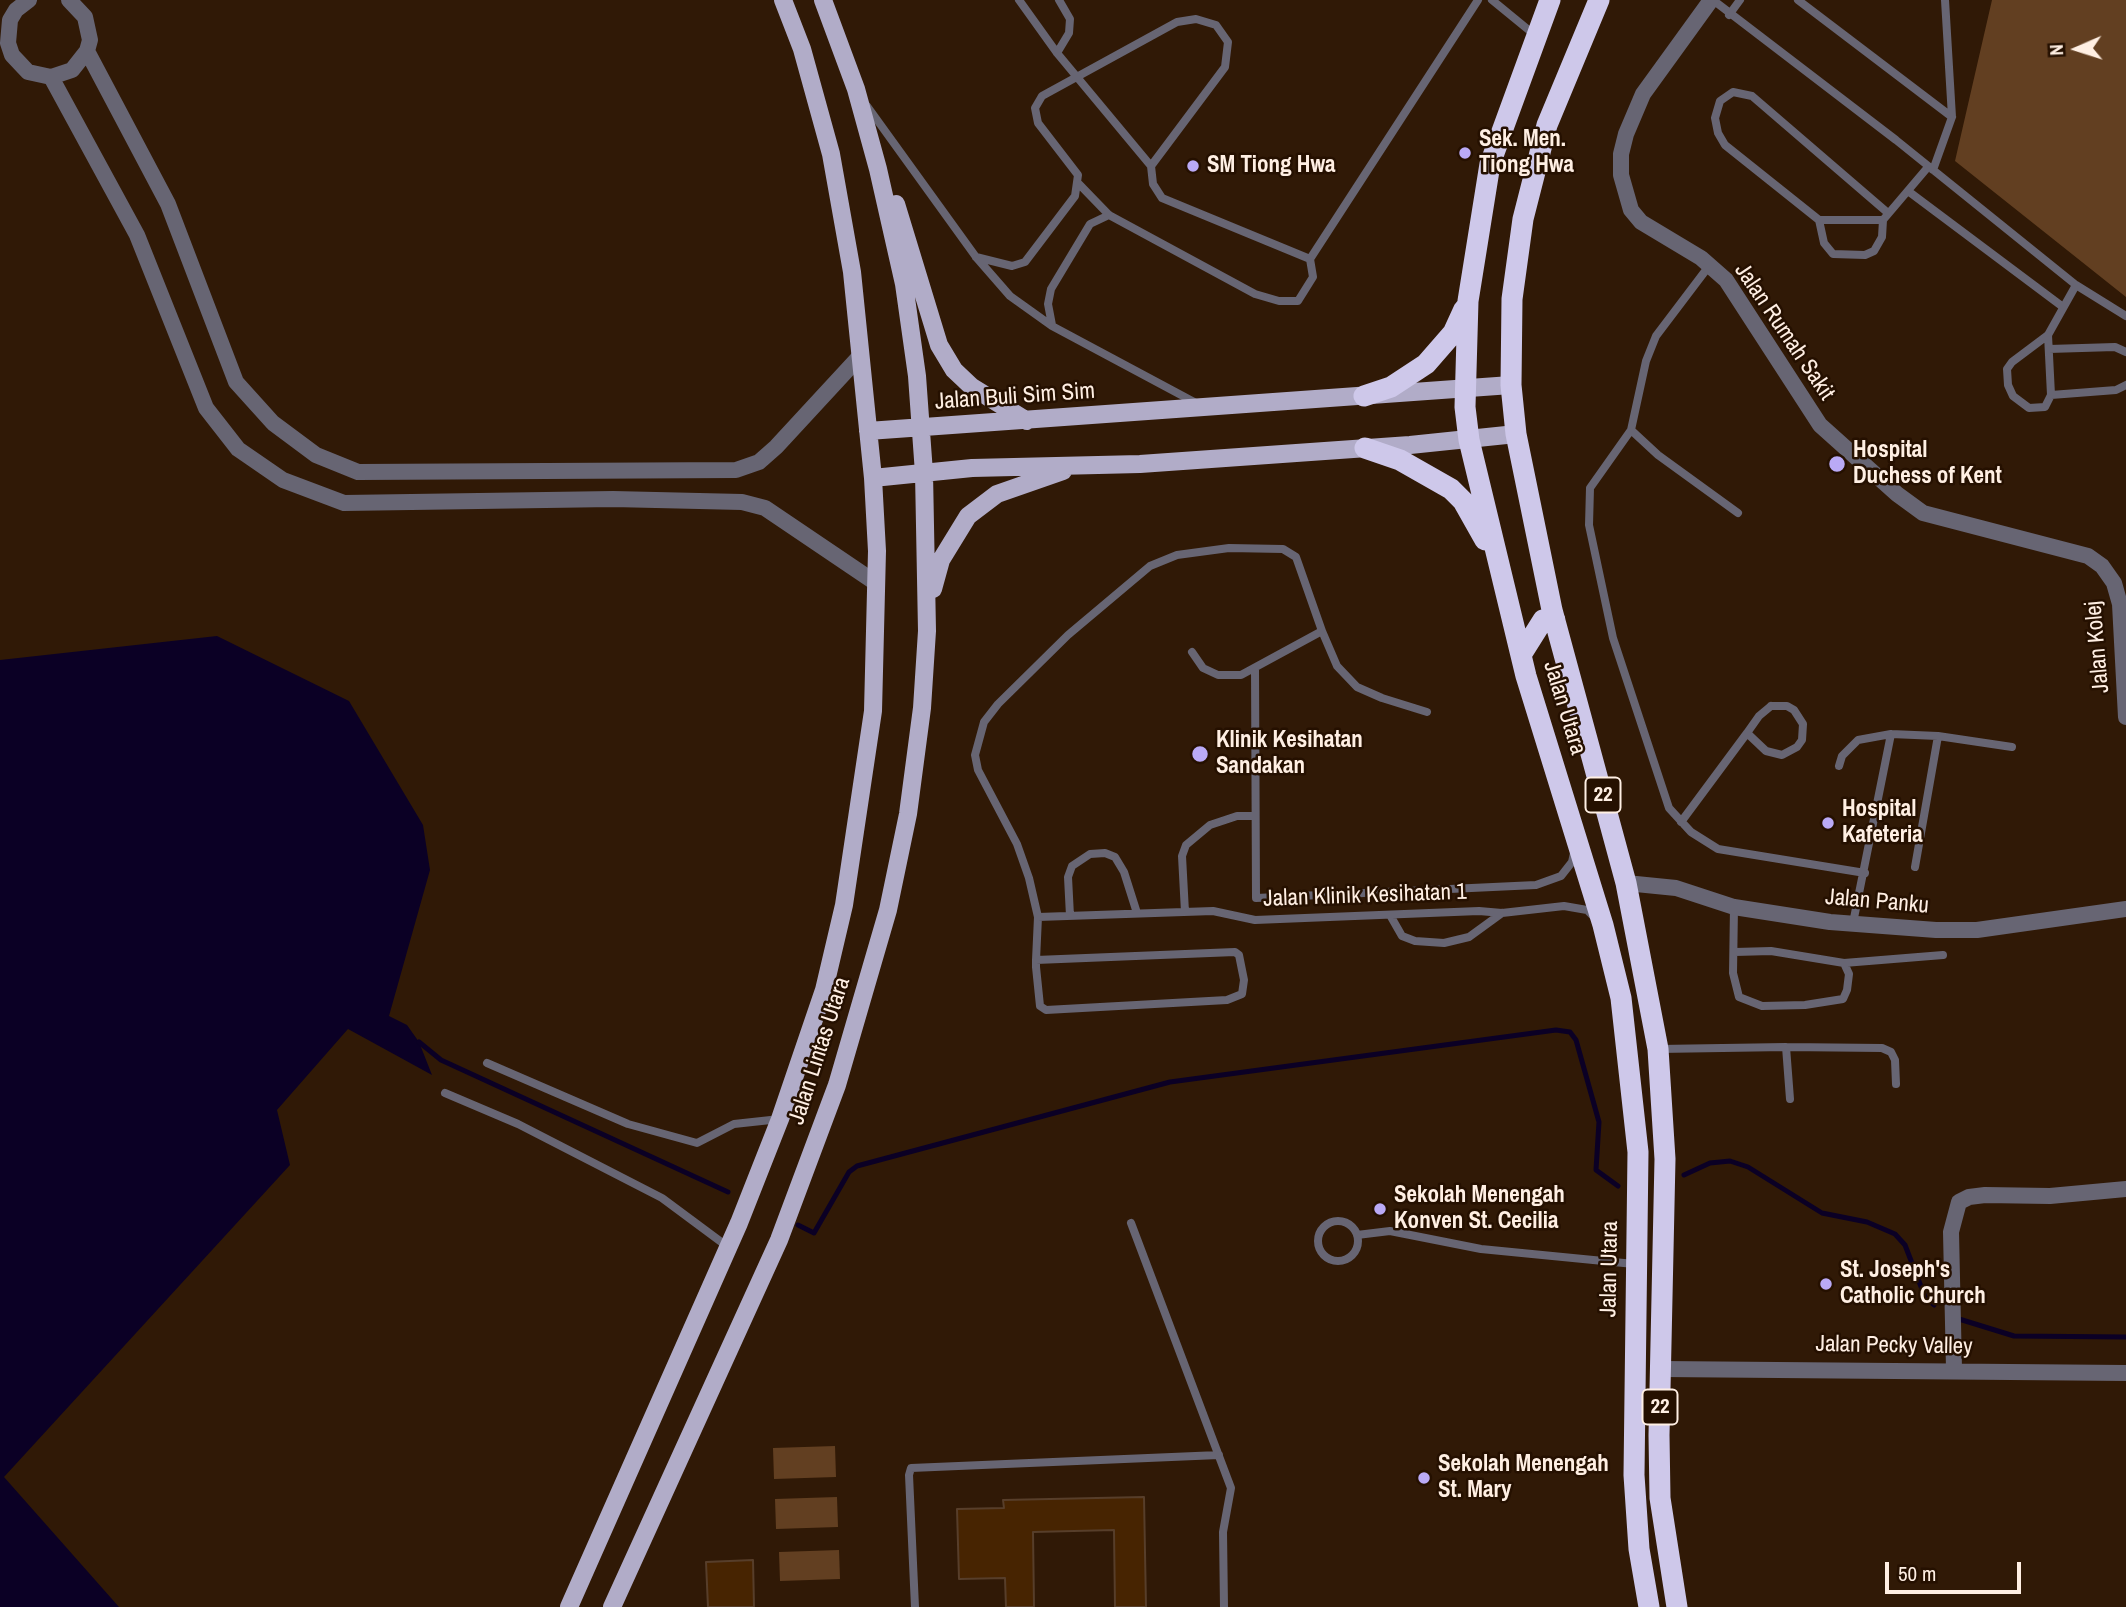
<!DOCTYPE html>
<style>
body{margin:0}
#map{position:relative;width:2126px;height:1607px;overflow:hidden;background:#301906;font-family:"Archivo Narrow",sans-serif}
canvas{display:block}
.north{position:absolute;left:2042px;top:14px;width:70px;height:70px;-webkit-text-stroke:5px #251000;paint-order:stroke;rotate:267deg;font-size:19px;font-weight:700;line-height:28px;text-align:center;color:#ffefe3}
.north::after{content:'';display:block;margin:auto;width:24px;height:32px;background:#ffefe3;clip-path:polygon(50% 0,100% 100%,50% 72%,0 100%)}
.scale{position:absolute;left:1885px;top:1562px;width:136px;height:32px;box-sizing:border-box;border:4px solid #ffefe3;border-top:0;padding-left:9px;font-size:21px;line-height:24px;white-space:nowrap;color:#ffefe3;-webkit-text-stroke:5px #251000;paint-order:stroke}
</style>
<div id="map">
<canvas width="2126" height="1607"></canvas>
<div class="north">N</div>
<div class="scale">50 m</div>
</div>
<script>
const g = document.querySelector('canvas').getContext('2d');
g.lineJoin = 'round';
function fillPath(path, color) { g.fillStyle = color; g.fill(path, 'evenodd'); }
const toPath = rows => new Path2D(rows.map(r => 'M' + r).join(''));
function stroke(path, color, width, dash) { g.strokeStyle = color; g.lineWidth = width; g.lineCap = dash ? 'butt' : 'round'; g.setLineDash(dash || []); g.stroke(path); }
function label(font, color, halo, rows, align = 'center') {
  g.font = font + ' "Archivo Narrow",sans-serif'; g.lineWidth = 5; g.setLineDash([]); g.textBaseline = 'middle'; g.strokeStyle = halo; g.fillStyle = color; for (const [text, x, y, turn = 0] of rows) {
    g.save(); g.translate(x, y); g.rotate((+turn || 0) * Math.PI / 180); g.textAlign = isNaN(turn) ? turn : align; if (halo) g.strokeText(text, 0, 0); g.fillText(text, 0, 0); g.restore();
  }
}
fillPath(toPath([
 [1992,0,2126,0,2126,297,1955,161],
 [835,1446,836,1477,774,1479,773,1448],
 [837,1497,838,1527,776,1529,775,1499],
 [839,1550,840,1579,780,1581,779,1552]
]), '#623f21');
fillPath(toPath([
 [217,636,349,701,423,825,430,870,389,1016,407,1025,419,1042,432,1075,348,1029,277,1110,290,1165,4,1477,119,1607,0,1607,0,660]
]), '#0b0025');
stroke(toPath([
 [419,1042,441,1060,728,1192],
 [1684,1175,1710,1163,1730,1161,1748,1167,1822,1213,1867,1222,1895,1234,1905,1245,1925,1297,1934,1305],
 [798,1225,814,1233,849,1172,857,1166,1170,1082,1556,1030,1570,1032,1576,1040,1599,1122,1596,1170,1618,1186],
 [1959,1319,2014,1336,2126,1337]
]), '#0b0025', 5);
const building = toPath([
 [1144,1497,1146,1607,1115,1607,1114,1530,1033,1532,1034,1607,1006,1607,1005,1578,959,1579,957,1509,1004,1508,1003,1500,1144,1497],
 [753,1560,754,1607,708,1607,706,1562,753,1560]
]);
fillPath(building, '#472401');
stroke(building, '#573e2a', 2);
stroke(toPath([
 [1019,0,1057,53,1151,166],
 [1492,0,1536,36],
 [1713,0,1896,140,2076,285,2048,335,2012,362,2007,369,2008,385,2013,396,2029,408,2045,407,2051,395,2048,335],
 [1798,0,1952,117],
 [1729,15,1740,0],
 [1057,53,1069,33,1070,19,1059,0],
 [867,106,976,257,1010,296,1052,326,1196,403],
 [1933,170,1952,117,1945,0],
 [1908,191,2063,307],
 [1819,220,1824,243,1833,254,1865,255,1874,251,1882,237,1883,220,1928,167],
 [1883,220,1819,220,1725,145,1718,133,1715,118,1720,101,1733,92,1752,96,1888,213],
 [976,257,1012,266,1025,262,1075,196,1078,175,1038,123,1035,108,1042,96,1177,22,1196,19,1216,25,1228,42,1225,67,1151,166,1153,184,1162,198,1310,259,1313,277,1298,301,1279,301,1255,294,1109,215,1079,184],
 [1310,259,1478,0],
 [1709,266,1656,336,1646,361,1631,430,1590,488,1589,525,1613,638,1669,808,1691,832,1718,849,1865,873],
 [2076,285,2126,316],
 [1052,325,1048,304,1051,289,1090,224,1109,215],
 [2049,349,2115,347,2126,352],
 [2051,395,2116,390,2126,385],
 [1631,430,1658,455,1738,513],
 [1322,631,1337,666,1357,687,1382,698,1427,712],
 [1255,668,1256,898,1536,885,1561,876,1572,862,1574,853],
 [1771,706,1787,706,1794,710,1803,724,1802,740,1797,747,1782,755,1766,751,1747,733,1759,716,1771,706],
 [1938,736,2012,747],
 [1839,766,1842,756,1858,740,1891,734],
 [1681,822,1747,733],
 [1734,907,1733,973,1739,997,1762,1006,1805,1005,1843,999,1847,990,1849,974,1844,963,1771,951,1735,952],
 [1185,912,1182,856,1186,845,1210,825,1237,816,1254,816],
 [1390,915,1402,936,1415,941,1444,943,1469,937,1502,913],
 [1070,916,1068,877,1072,866,1090,854,1105,853,1115,857,1124,872,1137,913],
 [1038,917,1213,911,1255,920,1479,911,1502,913,1564,906,1587,910,1593,916],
 [1853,923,1891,734,1938,736,1915,867],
 [1036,960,1235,952,1239,955,1244,980,1242,994,1227,1000,1046,1010,1040,1006,1036,967,1036,960,1038,917,1029,878,1017,844,978,770,975,755,984,722,998,704,1068,635,1150,566,1177,555,1229,548,1283,549,1296,557,1322,631,1241,675,1218,675,1203,668,1192,652],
 [1844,963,1943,955],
 [1786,1047,1882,1048,1891,1052,1895,1060,1896,1084],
 [1659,1049,1786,1047,1790,1099],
 [487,1063,628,1124,697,1143,734,1124,780,1119],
 [445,1093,518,1124,662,1198,728,1247],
 '1318 1241a20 20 0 1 1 40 0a20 20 0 1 1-40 0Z',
 [1131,1223,1231,1488,1223,1532,1224,1607],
 [1357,1235,1390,1231,1481,1249,1634,1264],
 [915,1607,909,1475,911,1468,1219,1455]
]), '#676573', 8);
stroke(toPath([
 [29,0,16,10,10,20,8,43,12,55,28,72,51,77,72,70,87,51,90,40,85,17,69,0],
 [1711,0,1643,94,1626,134,1621,154,1621,175,1631,210,1641,222,1701,258,1726,280,1820,425,1897,494,1923,513,2088,556,2102,566,2114,583,2120,604,2126,717],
 [87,51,168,204,236,382,273,423,316,455,358,472,736,470,759,462,776,447,861,355],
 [51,77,137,235,206,408,238,449,283,480,344,503,613,499,742,502,765,508,876,583],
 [1626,883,1676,888,1734,907,1830,922,1936,930,1977,930,2126,909],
 [1662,1369,2126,1373],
 [1954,1369,1951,1232,1959,1202,1969,1197,1985,1195,2050,1196,2126,1189]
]), '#676573', 16);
stroke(toPath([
 [896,204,939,345,954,370,972,387,1027,421],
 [868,431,1511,385],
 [873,478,972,468,1140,464,1410,445,1516,434],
 [933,589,941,560,968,516,997,494,1063,471],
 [569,1607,739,1223,780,1119,824,990,844,905,873,711,877,551,873,478,852,272,831,154,802,49,783,0],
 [612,1607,779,1240,837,1085,888,910,908,814,922,708,927,631,924,473,917,376,904,284,878,169,856,89,823,0]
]), '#b1acc8', 18);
stroke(toPath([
 [1550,0,1490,164,1468,301,1465,407,1469,440,1526,676,1603,925,1621,998,1638,1152,1634,1475,1639,1549,1649,1607],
 [1599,0,1547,125,1523,219,1512,299,1511,385,1516,434,1552,610,1626,883,1658,1049,1665,1159,1659,1435,1660,1498,1677,1607],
 [1364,396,1391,387,1426,364,1453,333,1464,309],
 [1365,448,1400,460,1451,489,1463,501,1485,540],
 [1521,655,1543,620,1555,620]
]), '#cec8ea', 21);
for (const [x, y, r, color] of [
 [1465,153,7,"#baaaf6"],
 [1193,166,7,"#baaaf6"],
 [1837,464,9,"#baaaf6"],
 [1200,754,9,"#baaaf6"],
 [1828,823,7,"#baaaf6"],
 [1380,1209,7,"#baaaf6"],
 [1826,1284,7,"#baaaf6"],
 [1424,1478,7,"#baaaf6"]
]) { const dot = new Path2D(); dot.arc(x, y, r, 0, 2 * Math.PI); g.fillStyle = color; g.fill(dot); stroke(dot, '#251000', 2.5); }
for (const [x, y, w] of [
 [1603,795,35],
 [1660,1407,35]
]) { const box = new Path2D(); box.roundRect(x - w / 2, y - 17.5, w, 35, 5); g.fillStyle = '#251000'; g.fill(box); stroke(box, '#ffefe3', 2); }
label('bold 21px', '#ffefe3', null, [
 ["22",1603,795],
 ["22",1660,1407]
]);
label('bold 23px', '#ffefe3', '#251000', [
 ["Sek. Men.",1479,140],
 ["Tiong Hwa",1479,166],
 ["SM Tiong Hwa",1207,166],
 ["Hospital",1853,451],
 ["Duchess of Kent",1853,477],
 ["Klinik Kesihatan",1216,741],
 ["Sandakan",1216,767],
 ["Hospital",1842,810],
 ["Kafeteria",1842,836],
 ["Sekolah Menengah",1394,1196],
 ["Konven St. Cecilia",1394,1222],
 ["St. Joseph's",1840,1271],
 ["Catholic Church",1840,1297],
 ["Sekolah Menengah",1438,1465],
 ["St. Mary",1438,1491]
], 'left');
label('23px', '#ffefe3', '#251000', [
 ["Jalan Rumah Sakit",1784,332,56],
 ["Jalan Buli Sim Sim",1015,397,-4],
 ["Jalan Kolej",2098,647,-95],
 ["Jalan Utara",1564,708,73],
 ["Jalan Klinik Kesihatan 1",1365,896,-2],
 ["Jalan Panku",1877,902,5],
 ["Jalan Lintas Utara",820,1051,-72],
 ["Jalan Utara",1610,1269,-89],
 ["Jalan Pecky Valley",1894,1346,1]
]);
</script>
